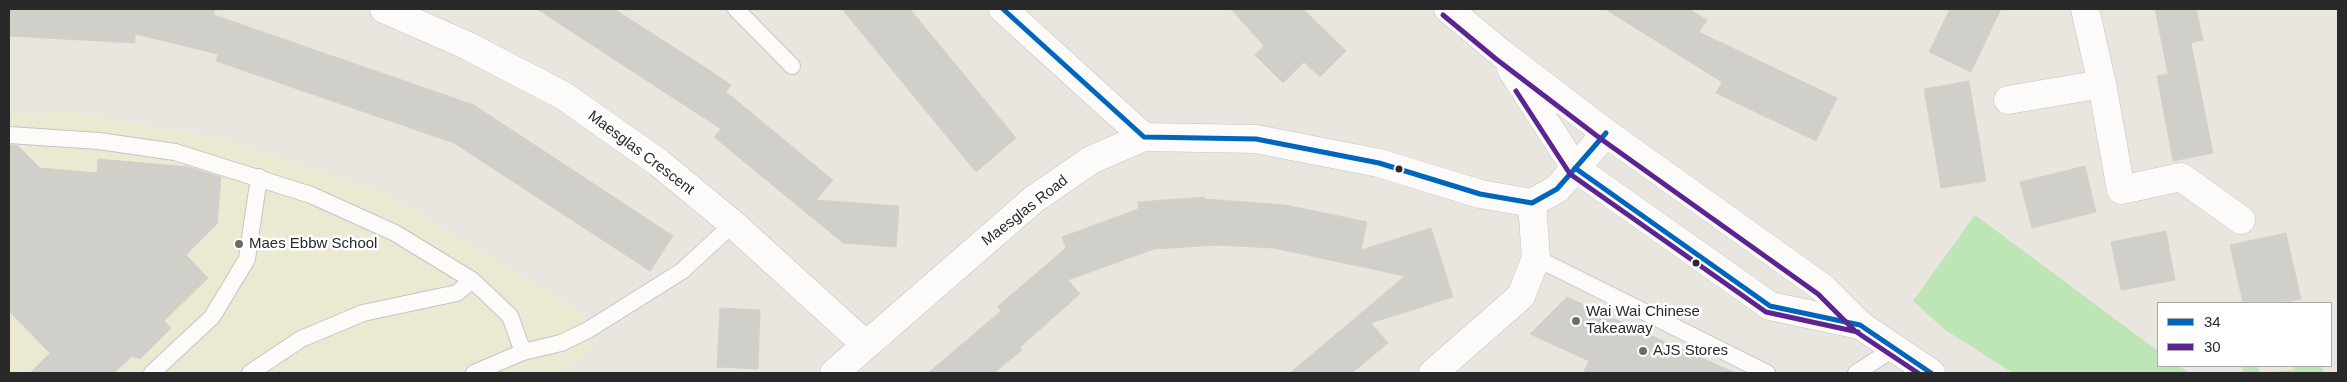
<!DOCTYPE html>
<style>
body{margin:0}
#map{position:relative;width:2347px;height:382px;overflow:hidden;background:#e8e6de;font-family:Arial,sans-serif}
canvas{display:block}
.frame{position:absolute;inset:0;border:10px solid #292929;pointer-events:none}
.legend{position:absolute;left:2157px;top:302px;width:175px;height:65px;box-sizing:border-box;background:#fff;border:1px solid #a9a9a9;margin:0;padding:6px 9px;list-style:none;font-size:15px;color:#292929}
.legend li{display:flex;align-items:center;gap:10px;height:25px}
.legend b{width:25px;border:1px solid #a9a9a9}
</style>
<div id="map">
<canvas width="2347" height="382"></canvas>
<div class="frame"></div>
<ul class="legend">
<li><b style="height:6px;background:#0065bd"></b>34</li>
<li><b style="height:6px;background:#5d2491"></b>30</li>
</ul>
</div>
<script>
const g = document.querySelector('canvas').getContext('2d');
g.lineJoin = 'round';
function fillPath(path, color) { g.fillStyle = color; g.fill(path, 'evenodd'); }
const toPath = rows => new Path2D(rows.map(r => 'M' + r).join(''));
function stroke(path, color, width, dash) { g.strokeStyle = color; g.lineWidth = width; g.lineCap = dash ? 'butt' : 'round'; g.setLineDash(dash || []); g.stroke(path); }
function label(font, color, halo, rows, align = 'center') {
  g.font = font + ' Arial,sans-serif'; g.lineWidth = 5; g.setLineDash([]); g.textBaseline = 'middle'; g.strokeStyle = halo; g.fillStyle = color; for (const [text, x, y, turn = 0] of rows) {
    g.save(); g.translate(x, y); g.rotate((+turn || 0) * Math.PI / 180); g.textAlign = isNaN(turn) ? turn : align; if (halo) g.strokeText(text, 0, 0); g.fillText(text, 0, 0); g.restore();
  }
}
fillPath(toPath([
 [70,112,221,138,385,193,554,295,582,315,588,330,592,349,556,373,9,373,9,114]
]), '#ebe9d2');
fillPath(toPath([
 [1975,215,2158,351,2158,366,2179,366,2189,373,2013,373,1944,329,1913,301],
 [2241,366,2258,366,2260,373,2293,370,2293,366,2322,366,2324,373,2244,373]
]), '#bee5b6');
const building = toPath([
 [9,9,215,9,214,15,474,105,673,236,650,271,454,143,216,61,218,54,135,34,135,43,9,36,9,9],
 [537,9,614,9,706,68,731,85,726,92,833,180,816,200,899,206,896,247,843,243,714,137,721,129,537,9],
 [842,9,910,9,1016,138,976,172,842,9],
 [1231,9,1303,9,1346,51,1320,77,1304,62,1283,83,1255,55,1264,46,1231,9],
 [1605,9,1689,9,1707,20,1699,32,1837,98,1816,141,1716,93,1722,82,1605,9],
 [1950,9,2001,9,1971,72,1929,52,1950,9],
 [2155,9,2196,9,2203,40,2191,43,2213,153,2173,161,2157,76,2168,74,2155,9],
 [1969,81,1986,181,1941,188,1924,89,1969,81],
 [9,145,18,146,40,168,97,173,98,159,188,167,221,177,217,224,186,255,208,278,164,321,171,328,140,359,132,356,114,373,30,373,50,353,9,311,9,145],
 [2085,166,2096,212,2032,228,2020,182,2085,166],
 [1204,197,1204,199,1286,205,1367,222,1361,250,1431,228,1453,297,1371,323,1388,343,1352,373,1290,373,1405,276,1273,248,1218,245,1154,249,1068,280,1080,294,1020,347,1022,350,994,373,928,373,1001,311,997,307,1066,248,1062,237,1138,209,1138,202,1204,197],
 [2166,231,2175,280,2121,290,2111,242,2166,231],
 [2286,233,2301,299,2281,303,2243,303,2230,245,2286,233],
 [1567,297,1663,341,1736,373,1583,373,1589,361,1530,334,1567,297],
 [720,308,760,310,758,369,717,367,720,308]
]);
fillPath(building, '#d1cfc9');
stroke(building, '#d3d1ca', 1);
const lane = toPath([
 [736,9,792,66],
 [9,135,99,141,175,152,311,195,395,233,472,280,510,316,523,352],
 [1536,258,1767,373],
 [152,373,212,317,247,259,259,177],
 [250,373,301,339,363,313,457,293,472,280],
 [474,373,523,352,561,343,588,330,682,271,733,224],
 [1856,373,1893,349]
]);
const street = toPath([
 [384,9,468,46,564,96,659,163,733,224,866,345],
 [1003,9,1144,137],
 [2085,9,2102,84,2121,190,2181,177,2241,220],
 [2008,100,2102,84],
 [834,373,1033,200,1091,160,1144,137,1256,139,1379,163,1480,194,1532,203,1557,189,1606,133],
 [1433,373,1521,296,1536,258,1532,203]
]);
const secondary = toPath([
 [1448,9,1501,53,1606,133,1823,288,1860,325,1931,373],
 [1511,69,1575,168,1770,306,1860,325]
]);
stroke(lane, '#c5c4c4', 18);
stroke(street, '#c5c4c4', 29);
stroke(secondary, '#c5c4c4', 29);
stroke(lane, '#fcfbfa', 16);
stroke(street, '#fcfbfa', 28);
stroke(secondary, '#fcfbfa', 28);
stroke(toPath([
 [1003,9,1144,137,1256,139,1379,163,1480,194,1532,203,1557,189,1606,133],
 [1575,168,1770,306,1860,325,1931,373]
]), '#0065bd', 5);
stroke(toPath([
 [1443,15,1496,59,1601,139,1818,294,1855,331,1918,373],
 [1516,91,1570,174,1766,312,1858,332]
]), '#5d2491', 5);
for (const [x, y, r, color] of [
 [1399,169,4.5,"#292929"],
 [239,244,5,"#6c6b68"],
 [1696,263,4.5,"#292929"],
 [1576,321,5,"#6c6b68"],
 [1643,351,5,"#6c6b68"]
]) { const dot = new Path2D(); dot.arc(x, y, r, 0, 2 * Math.PI); g.fillStyle = color; g.fill(dot); stroke(dot, '#fff', 2); }
label('15px', '#292929', '#fff', [
 ["Maesglas Crescent",641,153,37],
 ["Maesglas Road",1025,211,-38]
]);
label('15px', '#292929', '#fff', [
 ["Maes Ebbw School",249,244],
 ["Wai Wai Chinese",1586,312],
 ["Takeaway",1586,329],
 ["AJS Stores",1653,351]
], 'left');
</script>
